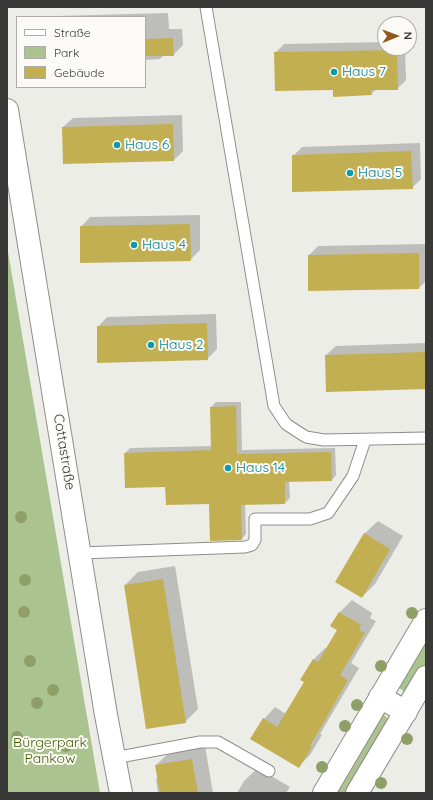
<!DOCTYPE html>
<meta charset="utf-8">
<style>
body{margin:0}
#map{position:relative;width:433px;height:800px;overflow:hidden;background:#edede8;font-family:Quicksand,sans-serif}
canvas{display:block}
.frame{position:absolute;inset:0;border:8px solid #393937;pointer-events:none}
.legend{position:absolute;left:16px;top:16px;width:130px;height:72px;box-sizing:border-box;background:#fbfaf6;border:1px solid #adadaa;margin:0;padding:5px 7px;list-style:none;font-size:12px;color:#393937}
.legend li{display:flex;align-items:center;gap:8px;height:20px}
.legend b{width:20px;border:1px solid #adadaa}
.north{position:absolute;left:377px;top:16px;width:40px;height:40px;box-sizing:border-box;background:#fbfaf6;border:1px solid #adadaa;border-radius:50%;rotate:89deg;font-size:11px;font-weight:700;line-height:16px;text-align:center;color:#393937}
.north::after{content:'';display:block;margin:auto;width:14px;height:18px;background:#95561d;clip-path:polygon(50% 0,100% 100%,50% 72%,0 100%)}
</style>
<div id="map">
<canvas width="433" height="800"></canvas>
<div class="frame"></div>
<ul class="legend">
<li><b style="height:5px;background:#fff"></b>Straße</li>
<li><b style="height:11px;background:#abc38f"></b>Park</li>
<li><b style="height:11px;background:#c1af52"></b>Gebäude</li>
</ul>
<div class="north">N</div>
</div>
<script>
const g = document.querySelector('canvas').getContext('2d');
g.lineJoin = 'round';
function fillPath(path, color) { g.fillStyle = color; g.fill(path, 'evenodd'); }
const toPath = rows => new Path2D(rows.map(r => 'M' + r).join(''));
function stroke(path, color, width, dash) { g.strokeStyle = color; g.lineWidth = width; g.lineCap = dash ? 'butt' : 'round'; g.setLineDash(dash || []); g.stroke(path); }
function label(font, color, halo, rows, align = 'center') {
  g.font = font + ' Quicksand,sans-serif'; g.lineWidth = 4; g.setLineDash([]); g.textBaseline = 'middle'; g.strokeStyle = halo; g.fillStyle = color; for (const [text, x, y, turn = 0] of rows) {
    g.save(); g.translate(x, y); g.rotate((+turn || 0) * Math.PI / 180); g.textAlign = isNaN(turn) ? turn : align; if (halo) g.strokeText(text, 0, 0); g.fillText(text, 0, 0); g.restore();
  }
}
fillPath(toPath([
 [7,246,100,793,7,793],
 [426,630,426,664,413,687,407,692,403,691,397,686],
 [383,714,391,721,351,793,330,793]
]), '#abc38f');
fillPath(toPath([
 [168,13,169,29,182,29,183,45,173,55,164,55,160,59,145,60,145,17,55,17,56,16],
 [385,42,385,48,405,48,406,80,397,89,377,89,371,94,334,89,275,53,284,44],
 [182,115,183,151,174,160,63,127,73,118],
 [420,143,421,179,412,188,293,156,302,147],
 [200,215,200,250,190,260,81,227,90,217],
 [426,244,426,281,419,288,309,255,318,246],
 [216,314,217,349,207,359,98,327,107,317],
 [426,343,426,388,326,355,336,346],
 [216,402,241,402,242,450,335,448,336,475,332,480,289,481,290,498,285,503,245,504,246,534,242,539,210,503,166,486,126,487,125,453,130,448,212,446,211,407],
 [378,521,403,536,375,584,362,597,364,534],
 [175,566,198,709,185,722,125,585,138,572],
 [352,600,372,613,370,618,376,621,351,663,359,668,320,734,322,735,310,755,298,767,264,719,275,707,286,714,306,681,314,659,325,648,327,649,338,629,332,626,340,612],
 [205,746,213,793,158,793,156,779,158,778,156,765,170,752],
 [258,768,290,787,286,793,237,793,244,781]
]), '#0003');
fillPath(toPath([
 [173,38,174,56,145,56,145,39],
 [397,50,398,90,371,90,372,95,333,97,333,90,275,91,274,52],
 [173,124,174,161,63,164,62,127],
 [411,151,413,189,292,192,292,155],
 [190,224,191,261,80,263,80,226],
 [419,253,419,289,308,291,308,255],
 [207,323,208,360,97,363,97,326],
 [426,352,426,389,326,392,325,355],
 [236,406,237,454,331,452,332,481,285,482,285,504,241,505,242,540,210,541,209,504,166,505,165,487,125,488,124,453,211,450,210,407],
 [364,533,390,549,362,598,335,582],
 [163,579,186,723,146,729,124,585],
 [339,612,361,625,359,630,365,633,340,675,348,680,310,746,312,747,299,768,250,739,263,718,277,727,304,682,300,680,313,659,318,662,337,630,330,626],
 [192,759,198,793,160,793,155,765]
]), '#c1af52');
const service = toPath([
 [206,7,274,406,286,424,306,437,324,440,426,438],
 [80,553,245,547,252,545,255,540,255,519,310,519,328,513,353,476,365,440],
 [114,758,200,742,218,742,269,771]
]);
const minor = toPath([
 [7,110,106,715,121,793],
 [380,697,406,712]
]);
const secondary = toPath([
 [324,793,426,620],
 [357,793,426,677]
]);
stroke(service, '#8f8e8a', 13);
stroke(minor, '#8f8e8a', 24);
stroke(secondary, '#8f8e8a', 24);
stroke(service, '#fff', 11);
stroke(minor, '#fff', 22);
stroke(secondary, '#fff', 22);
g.fillStyle = '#8f9f68';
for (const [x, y] of [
 [21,517],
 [25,580],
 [24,612],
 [412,613],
 [30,661],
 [381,666],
 [53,690],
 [37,703],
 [357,705],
 [345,726],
 [17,737],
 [407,739],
 [66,746],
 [322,767],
 [381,783]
]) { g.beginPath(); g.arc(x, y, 6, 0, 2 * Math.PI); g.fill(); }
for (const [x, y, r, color] of [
 [334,72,4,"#0f9aa8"],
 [117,145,4,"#0f9aa8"],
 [350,173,4,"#0f9aa8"],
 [134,245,4,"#0f9aa8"],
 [151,345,4,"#0f9aa8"],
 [228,468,4,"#0f9aa8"]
]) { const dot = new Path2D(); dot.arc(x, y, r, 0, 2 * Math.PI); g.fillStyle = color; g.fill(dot); stroke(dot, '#fbfaf6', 1.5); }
label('14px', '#0d838f', '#fbfaf6', [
 ["Haus 7",342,72],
 ["Haus 6",125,145],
 ["Haus 5",358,173],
 ["Haus 4",142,245],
 ["Haus 2",159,345],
 ["Haus 14",236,468]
], 'left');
label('14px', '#393937', '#fbfaf6', [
 ["Cottastraße",64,452,81]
]);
label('14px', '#425f00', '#fbfaf6', [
 ["Bürgerpark",50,743],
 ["Pankow",50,759]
]);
</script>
